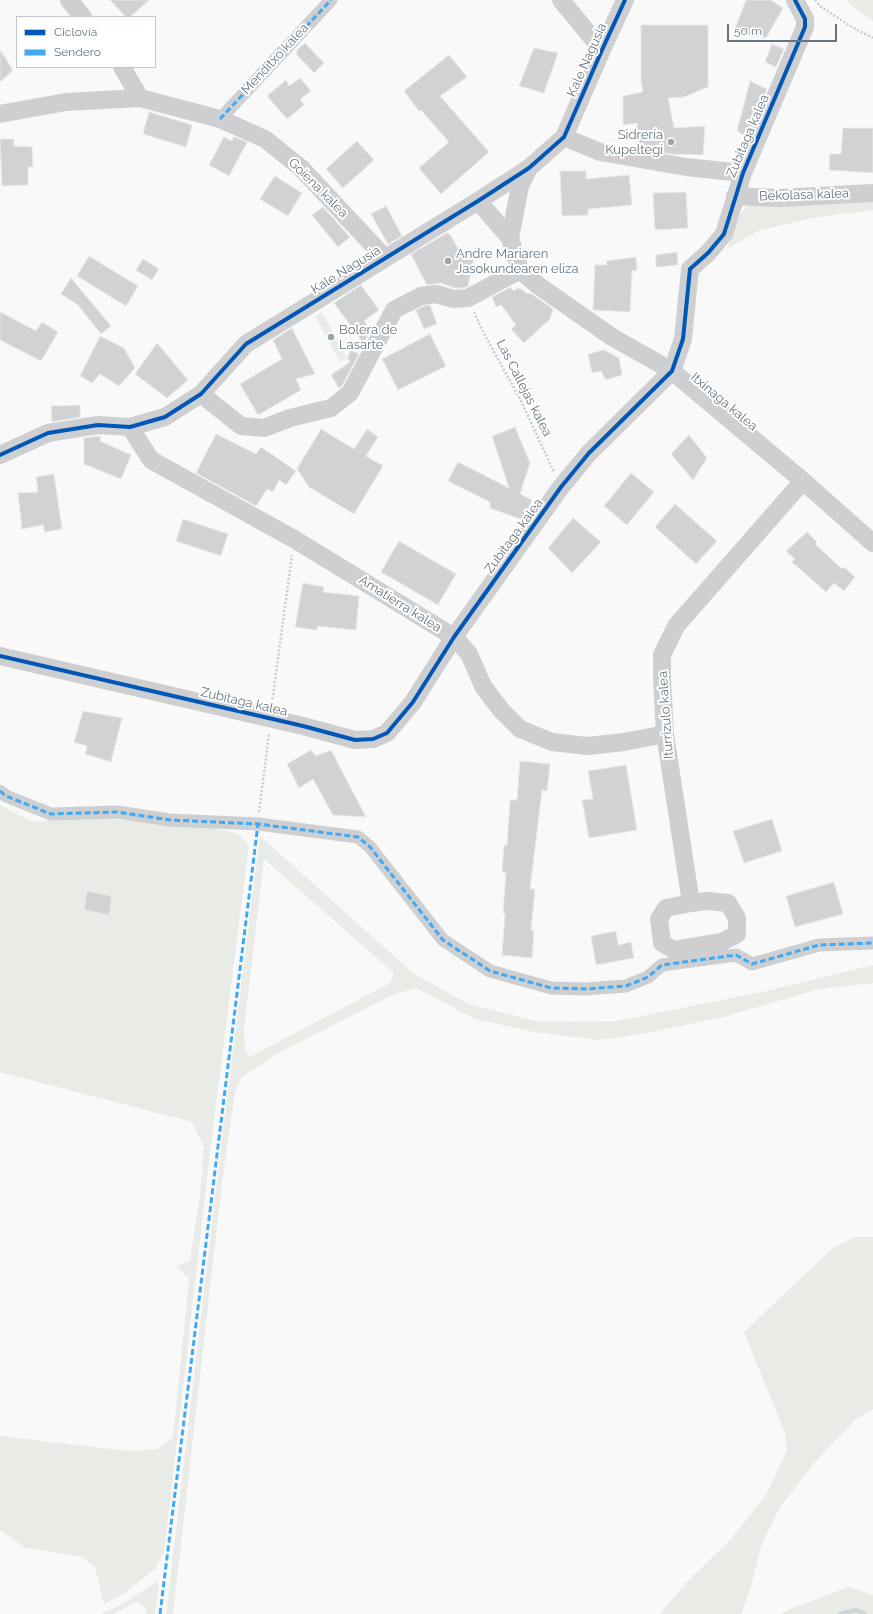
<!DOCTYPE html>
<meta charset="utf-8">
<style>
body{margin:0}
#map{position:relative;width:873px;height:1614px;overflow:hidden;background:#f9f9f9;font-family:Raleway,sans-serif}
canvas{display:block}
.legend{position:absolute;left:16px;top:16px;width:140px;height:52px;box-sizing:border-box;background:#fff;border:1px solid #c1c8cd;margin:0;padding:5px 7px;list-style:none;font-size:12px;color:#657683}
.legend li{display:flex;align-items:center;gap:8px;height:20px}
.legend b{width:20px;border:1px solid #c1c8cd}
.scale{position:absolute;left:727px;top:24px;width:110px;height:18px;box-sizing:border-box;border:2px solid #657683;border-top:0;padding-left:5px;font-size:12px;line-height:14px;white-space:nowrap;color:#657683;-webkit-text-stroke:3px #fff;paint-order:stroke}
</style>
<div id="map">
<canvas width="873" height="1614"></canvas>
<ul class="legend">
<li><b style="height:5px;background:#0057b8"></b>Ciclovía</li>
<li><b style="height:5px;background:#3fa9f5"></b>Sendero</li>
</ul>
<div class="scale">50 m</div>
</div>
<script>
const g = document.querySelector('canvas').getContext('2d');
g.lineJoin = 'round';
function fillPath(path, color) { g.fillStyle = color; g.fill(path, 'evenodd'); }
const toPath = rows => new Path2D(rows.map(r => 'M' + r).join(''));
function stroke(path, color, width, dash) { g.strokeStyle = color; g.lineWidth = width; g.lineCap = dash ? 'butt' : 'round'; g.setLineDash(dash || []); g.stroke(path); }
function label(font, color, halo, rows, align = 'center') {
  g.font = font + ' Raleway,sans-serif'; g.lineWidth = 4; g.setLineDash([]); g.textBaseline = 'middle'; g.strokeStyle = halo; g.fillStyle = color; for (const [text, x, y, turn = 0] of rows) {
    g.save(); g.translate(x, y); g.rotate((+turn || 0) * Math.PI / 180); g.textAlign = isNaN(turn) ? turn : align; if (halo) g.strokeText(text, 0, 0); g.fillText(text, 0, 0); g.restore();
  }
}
fillPath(toPath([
 [847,0,873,0,873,21,852,6],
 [873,199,873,210,812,218,758,231,727,249,740,215,747,205],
 [322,312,347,358,340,362,315,316],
 [0,805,7,809,34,822,76,817,194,825,236,833,249,845,213,1128,164,1553,155,1569,123,1594,104,1604,95,1567,80,1556,25,1548,0,1530,0,1436,128,1451,157,1449,173,1438,189,1279,176,1266,190,1261,200,1194,204,1147,192,1122,0,1072],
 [260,836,413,973,468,1004,539,1022,617,1021,771,990,873,965,873,983,819,989,723,1017,641,1034,598,1040,534,1032,475,1019,416,988,392,995,280,1052,242,1077,235,1091,222,1183,173,1614,166,1614,223,1130],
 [264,859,394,973,390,983,250,1057,245,1051,244,1029],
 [856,1237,873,1237,873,1409,856,1419,815,1462,780,1507,761,1546,751,1586,741,1614,660,1614,687,1582,731,1539,766,1495,787,1451,785,1433,744,1332,833,1248],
 [156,1582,159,1585,155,1614,147,1614,146,1609,138,1601,113,1614,101,1614,123,1604],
 [849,1587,873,1595,873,1614,780,1614,793,1608]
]), '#e8ebe6');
stroke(toPath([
 [840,1614,856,1610,865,1614]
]), '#ced6d9', 4.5);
const building = toPath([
 [110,0,149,0,130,17,126,17,110,0],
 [746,0,770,0,783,8,766,38,734,31,746,0],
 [641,25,708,25,708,87,684,97,668,98,674,128,705,126,703,155,670,154,639,148,637,123,623,125,623,96,643,92,641,80,641,25],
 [305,43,324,63,314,73,297,55,297,50,305,43],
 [772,44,784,49,776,67,765,62,772,44],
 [534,48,558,53,544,93,519,86,534,48],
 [0,50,13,70,0,82,0,50],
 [449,55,467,77,440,96,489,152,441,194,419,168,449,142,421,110,419,111,404,91,449,55],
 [300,78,311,91,300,99,304,105,287,119,267,96,286,80,289,86,300,78],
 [750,81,767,89,747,137,737,131,750,81],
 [149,112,192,125,186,147,143,134,149,112],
 [843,128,873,128,873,173,829,170,830,154,841,154,843,128],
 [224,137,232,141,234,137,247,142,229,176,209,165,224,137],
 [0,139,14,139,14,146,32,147,33,167,28,167,28,185,2,186,0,139],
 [357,141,374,160,343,188,326,169,357,141],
 [560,171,586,171,586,179,629,175,632,205,588,209,588,215,562,216,560,171],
 [275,176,302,193,288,216,260,199,275,176],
 [686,192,688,228,655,230,653,193,686,192],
 [386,206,402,236,388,244,371,214,386,206],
 [323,207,350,237,338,247,312,215,323,207],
 [447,233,450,234,462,256,476,248,468,286,464,288,455,288,441,283,427,285,411,254,447,233],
 [677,252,678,265,656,267,656,255,677,252],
 [89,256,138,286,126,306,77,276,89,256],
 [636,257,637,270,632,271,630,312,593,310,595,265,607,265,606,261,636,257],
 [143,259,159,269,152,280,136,270,143,259],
 [71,278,111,326,101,334,78,305,61,294,71,278],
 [361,285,379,310,364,321,370,330,364,344,334,303,361,285],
 [511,287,513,291,519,288,528,294,530,293,553,309,550,319,524,343,511,329,516,325,501,305,496,307,492,297,511,287],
 [430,305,437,324,424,329,416,310,424,306,430,305],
 [0,312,36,331,42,322,58,332,41,361,0,340,0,312],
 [292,328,315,374,296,379,301,390,258,415,240,384,282,359,273,340,292,328],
 [430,334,446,366,398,390,382,359,430,334],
 [100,336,124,348,135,368,119,386,100,374,92,383,80,376,100,336],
 [157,343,188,380,167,398,135,374,157,343],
 [351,350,359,354,342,386,339,388,331,375,350,362,347,358,351,350],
 [604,350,619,358,622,375,606,380,601,371,592,373,588,354,604,350],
 [80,405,80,417,52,422,51,406,80,405],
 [515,427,530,463,520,494,532,500,523,520,490,508,490,502,448,481,458,462,509,488,492,436,515,427],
 [321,429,354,449,367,429,378,437,366,456,383,466,354,514,309,487,297,469,321,429],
 [216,434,256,454,261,447,296,471,286,485,279,480,273,492,267,489,256,506,196,473,216,434],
 [689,435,707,458,693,480,671,454,689,435],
 [101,436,100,441,131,455,121,479,84,464,84,438,101,436],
 [631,473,654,492,627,525,604,506,631,473],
 [54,474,62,529,45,532,43,525,22,529,18,493,38,492,36,477,54,474],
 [675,504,717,541,696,564,655,527,675,504],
 [573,518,601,542,572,573,548,548,573,518],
 [183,519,228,534,221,556,176,541,183,519],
 [807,532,817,542,815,544,842,569,844,567,855,577,844,591,834,583,826,592,792,562,795,559,786,551,807,532],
 [399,541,456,574,438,605,381,572,399,541],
 [303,583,324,587,323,592,359,596,356,630,317,626,317,630,295,627,303,583],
 [83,711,122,718,111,762,85,754,87,746,74,742,83,711],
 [311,750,316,756,331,750,366,817,333,815,313,779,299,788,287,764,311,750],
 [520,761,550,764,547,791,542,790,530,889,535,889,531,930,534,931,532,958,502,955,505,914,503,913,506,873,502,872,504,845,507,846,510,800,517,800,520,761],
 [626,765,637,830,589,838,582,800,593,799,588,771,626,765],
 [772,819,782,851,744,863,733,831,772,819],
 [834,882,843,914,795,927,786,896,834,882],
 [87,891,112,896,109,915,84,910,87,891],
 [616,931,618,945,631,942,634,958,596,965,591,936,616,931]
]);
fillPath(building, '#d0d2d3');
stroke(building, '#e8e8e8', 1);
stroke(toPath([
 [815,0,820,6,850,26,873,38],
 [474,312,482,330,520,399,554,472],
 [272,703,292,555],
 [259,812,269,734]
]), '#cbcccd', 2.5, [2, 2]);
stroke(toPath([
 [220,119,331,0],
 [0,791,6,796,51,814,117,812,170,820,258,824,358,837,370,847,443,940,490,971,551,988,585,989,626,986,648,977,662,965,736,955,752,964,819,945,873,943]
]), '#cecfd0', 13);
stroke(toPath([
 [69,0,83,17],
 [561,0,602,50],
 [122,67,140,98],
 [0,114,66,102,140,98,220,119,265,139,301,168,385,258],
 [564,137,600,152,686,167,743,173],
 [735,196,779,198,873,193],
 [478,201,510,238,520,270,539,286,612,337,672,371,803,481,873,543],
 [510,238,520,186,529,168],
 [201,394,241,426,264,428,290,418,331,408,350,393,394,310,421,296,436,294,454,299,468,298,520,270],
 [130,427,151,460,294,539,454,637,469,654,483,686,501,710,520,729,552,742,587,746,624,742,665,734],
 [0,455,48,433,98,425,130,427,165,417,201,394,246,344,478,201,529,168,564,137,602,50,625,0],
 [0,656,303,726,355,740,373,739,387,733,413,702,454,637,561,487,589,453,672,371,683,339,690,269,708,253,724,234,743,173,805,27,805,19,795,0],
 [707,901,728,903,737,918,737,934,722,942,674,950,662,943,659,919,666,908,691,903,707,901],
 [691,903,665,734,662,679,662,655,676,626,803,481]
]), '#cecfd0', 18);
stroke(toPath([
 [220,119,331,0],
 [0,791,6,796,51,814,117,812,170,820,258,824,358,837,370,847,443,940,490,971,551,988,585,989,626,986,648,977,662,965,736,955,752,964,819,945,873,943],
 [160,1614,258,824]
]), '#3fa9f5', 3, [6, 3]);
stroke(toPath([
 [0,455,48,433,98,425,130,427,165,417,201,394,246,344,478,201,529,168,564,137,602,50,625,0],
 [0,656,303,726,355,740,373,739,387,733,413,702,454,637,561,487,589,453,672,371,683,339,690,269,708,253,724,234,743,173,805,27,805,19,795,0]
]), '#0057b8', 4);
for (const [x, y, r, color] of [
 [671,142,4,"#99a4ac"],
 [448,261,4,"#99a4ac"],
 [331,337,4,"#99a4ac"]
]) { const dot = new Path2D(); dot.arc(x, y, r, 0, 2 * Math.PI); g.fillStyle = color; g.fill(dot); stroke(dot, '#fff', 1.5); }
label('13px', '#657683', '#fff', [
 ["Menditxo kalea",275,59,-47],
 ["Kale Nagusia",587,60,-66],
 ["Zubitaga kalea",748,136,-67],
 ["Goiena kalea",318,188,45],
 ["Bekolasa kalea",804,195,-2],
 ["Kale Nagusia",346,270,-32],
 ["Las Callejas kalea",524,388,63],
 ["Itxinaga kalea",724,402,40],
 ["Zubitaga kalea",514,536,-54],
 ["Amatierra kalea",400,604,32],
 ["Zubitaga kalea",244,702,13],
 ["Iturrizulo kalea",666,715,-94]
]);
label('13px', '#657683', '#fff', [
 ["Sidrería",663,135,"right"],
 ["Kupeltegi",663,150,"right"],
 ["Andre Mariaren",456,254],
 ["Jasokundearen eliza",456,269],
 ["Bolera de",339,330],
 ["Lasarte",339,345]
], 'left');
</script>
